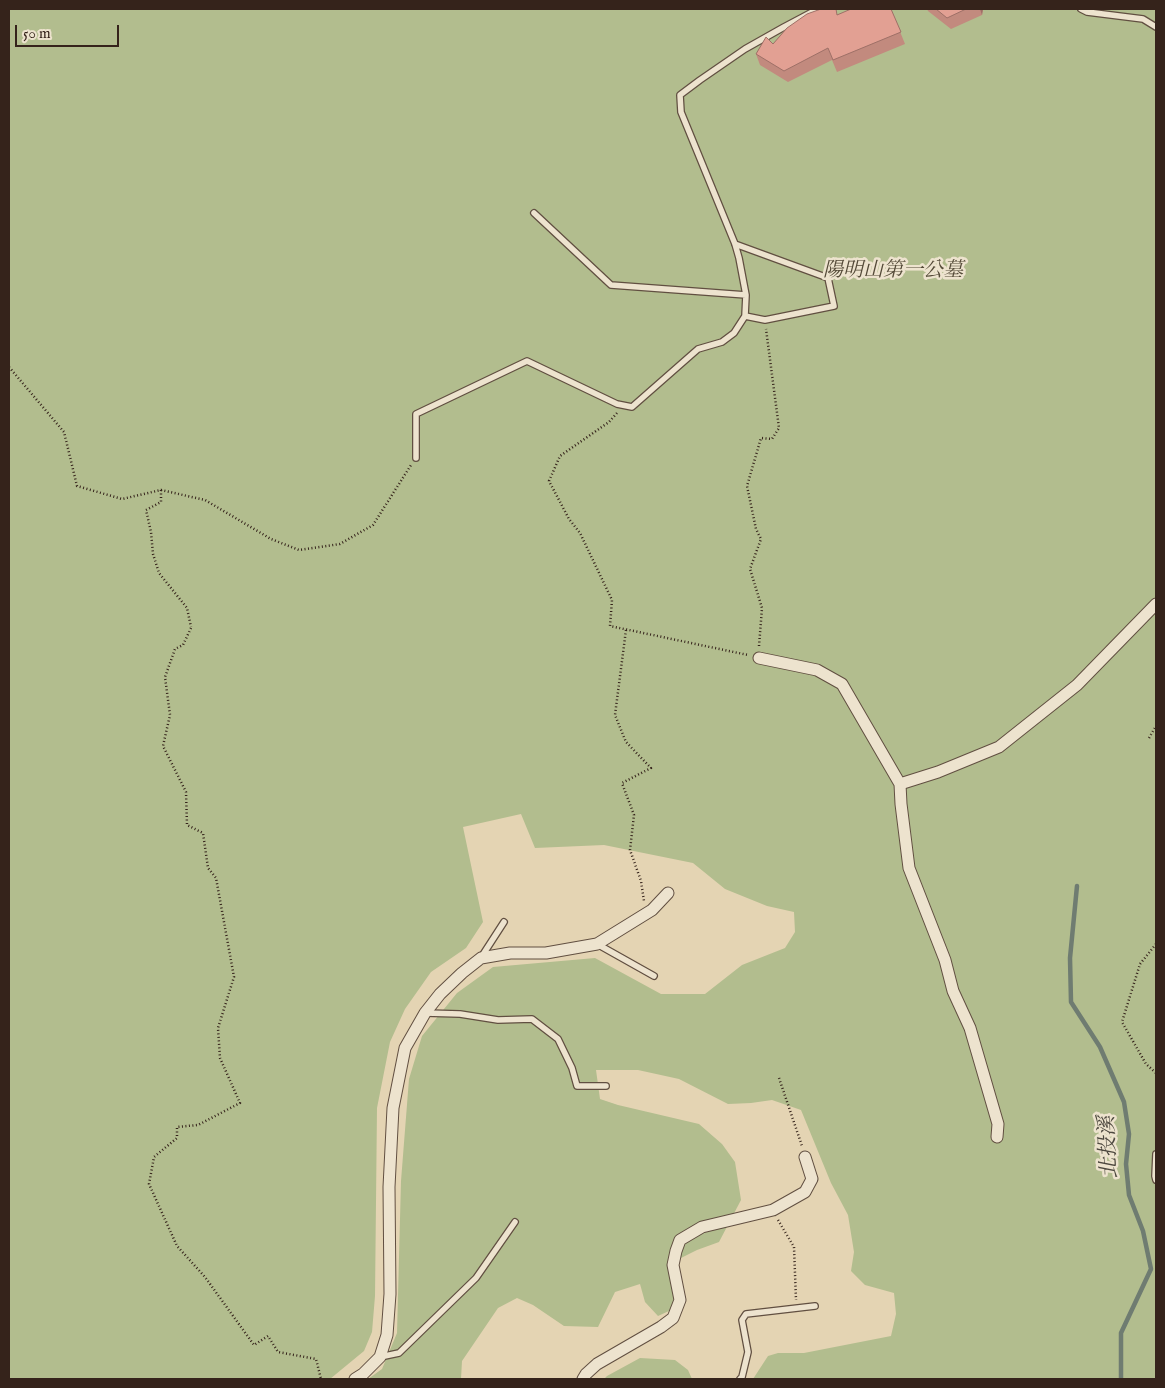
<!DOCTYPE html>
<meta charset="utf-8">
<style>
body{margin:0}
#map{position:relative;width:1165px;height:1388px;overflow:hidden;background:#e4d4b3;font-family:"IM FELL English",serif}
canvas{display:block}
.frame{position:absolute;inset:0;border:10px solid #35231b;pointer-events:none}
.scale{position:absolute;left:15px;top:25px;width:104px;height:22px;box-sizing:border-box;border:2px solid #35231b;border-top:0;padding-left:6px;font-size:15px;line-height:18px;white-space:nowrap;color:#35231b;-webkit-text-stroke:4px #ede3ce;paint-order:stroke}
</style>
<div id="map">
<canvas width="1165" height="1388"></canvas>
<div class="frame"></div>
<div class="scale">50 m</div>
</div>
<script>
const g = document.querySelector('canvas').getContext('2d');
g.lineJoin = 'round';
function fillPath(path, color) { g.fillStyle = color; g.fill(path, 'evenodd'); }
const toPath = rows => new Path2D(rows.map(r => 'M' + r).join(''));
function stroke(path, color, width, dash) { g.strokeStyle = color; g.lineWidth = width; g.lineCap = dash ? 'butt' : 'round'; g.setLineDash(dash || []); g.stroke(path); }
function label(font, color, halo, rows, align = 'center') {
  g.font = font + ' "IM FELL English","Noto Serif TC",serif'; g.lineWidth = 5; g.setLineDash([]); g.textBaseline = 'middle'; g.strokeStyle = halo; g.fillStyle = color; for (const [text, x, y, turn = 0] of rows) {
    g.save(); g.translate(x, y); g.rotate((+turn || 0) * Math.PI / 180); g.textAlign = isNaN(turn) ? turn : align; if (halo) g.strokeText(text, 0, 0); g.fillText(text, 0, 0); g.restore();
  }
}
fillPath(toPath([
 [9,9,1156,9,1156,1379,753,1379,768,1356,778,1353,804,1353,891,1336,896,1314,894,1293,865,1285,851,1271,854,1252,848,1215,831,1183,801,1110,772,1100,751,1103,728,1104,679,1079,638,1070,596,1070,600,1099,618,1105,699,1124,722,1144,735,1162,741,1200,719,1242,697,1250,667,1265,674,1298,671,1310,658,1316,645,1302,640,1284,615,1292,598,1327,564,1326,533,1305,517,1298,498,1308,462,1361,461,1379,368,1379,382,1369,397,1333,401,1181,409,1079,422,1036,457,993,493,967,595,958,661,994,705,994,742,965,785,948,795,932,794,912,767,906,725,889,693,863,604,845,535,848,521,814,463,827,483,922,466,948,431,972,405,1009,390,1042,377,1108,375,1296,372,1332,364,1351,330,1379,9,1379],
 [640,1358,675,1360,688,1370,692,1379,604,1379,607,1376]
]), '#b2bd8e');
stroke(toPath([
 [1077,886,1070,958,1071,1002,1100,1047,1124,1102,1129,1134,1126,1164,1129,1195,1143,1231,1151,1269,1121,1333,1121,1379]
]), '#6f7c71', 4.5);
const service = toPath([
 [1081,9,1087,12,1143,19,1156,27],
 [534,213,611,285,746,295],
 [735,244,828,278,834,306,765,320,745,316],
 [416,458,416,414,527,361,617,404,632,407,698,349,722,342,734,333,745,316,746,295,739,258,735,244,681,112,680,95,700,80,745,49,784,27,818,9],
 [597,944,654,976],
 [482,956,504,922],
 [425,1013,460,1014,498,1020,532,1019,558,1039,572,1068,577,1086,606,1086],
 [1156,1154,1155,1176,1156,1180],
 [380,1357,399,1353,476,1278,515,1222],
 [740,1379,742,1377,748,1352,742,1320,746,1314,815,1306]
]);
const minor = toPath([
 [759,658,817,670,842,684,900,784,938,772,999,747,1077,685,1156,604],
 [900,784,901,804,909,868,945,960,953,991,970,1028,998,1124,997,1137],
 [355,1379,363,1374,380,1357,387,1335,390,1294,389,1187,393,1108,405,1048,425,1013,440,994,462,973,481,958,510,953,546,953,597,944,652,910,668,893],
 [583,1379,586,1374,597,1364,661,1327,673,1318,680,1300,673,1265,676,1251,680,1240,702,1227,773,1210,805,1192,812,1179,805,1157]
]);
stroke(service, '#614f41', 8);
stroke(minor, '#614f41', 13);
stroke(toPath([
 [9,367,64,432,77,486,122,499,161,490,205,500,271,539,299,550,340,544,373,525,411,465],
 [617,413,609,422,560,456,549,481,569,519,580,533,612,600,610,626,748,655],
 [161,490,161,502,146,510,151,532,153,554,159,573,187,608,191,627],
 [191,628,183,645,175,649,165,677,170,715,163,746,186,792,187,825,203,833,208,868,216,878,234,977,218,1028,220,1058,240,1103,198,1125,177,1127,177,1138,154,1157,149,1184,177,1246,205,1277,254,1345,268,1336,278,1352,316,1359,321,1379],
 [626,630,615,715,626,742,651,768,622,783,634,815,630,850,641,881,644,901],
 [759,646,762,608,750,569,761,539,756,529,747,486,761,438,772,439,779,428,766,329],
 [1149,738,1156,726],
 [1156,944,1140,964,1122,1022,1146,1064,1156,1073],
 [779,1078,802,1146],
 [778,1220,794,1247,796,1300]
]), '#35231b', 2.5, [1, 2.5]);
stroke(service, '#ede3ce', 5.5);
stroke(minor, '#ede3ce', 11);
fillPath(toPath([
 [891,9,905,44,837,72,832,60,788,82,760,65,756,54,838,14],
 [927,9,983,9,982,15,951,29,928,11]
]), '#c28a7e');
fillPath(toPath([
 [980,9,983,9,982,15]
]), '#9e7067');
const building = toPath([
 [821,9,836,9,837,15,851,9,891,9,901,32,833,60,828,48,784,71,756,54,766,37,773,44,787,28,807,14,821,9],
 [936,9,966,9,947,18,936,9]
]);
fillPath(building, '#e2a093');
stroke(building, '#9e7067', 1);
label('italic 20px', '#544a38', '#ede3ce', [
 ["陽明山第一公墓",893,272]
]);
label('italic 21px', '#4d483f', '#ede3ce', [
 ["北投溪",1110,1147,-93]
]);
</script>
